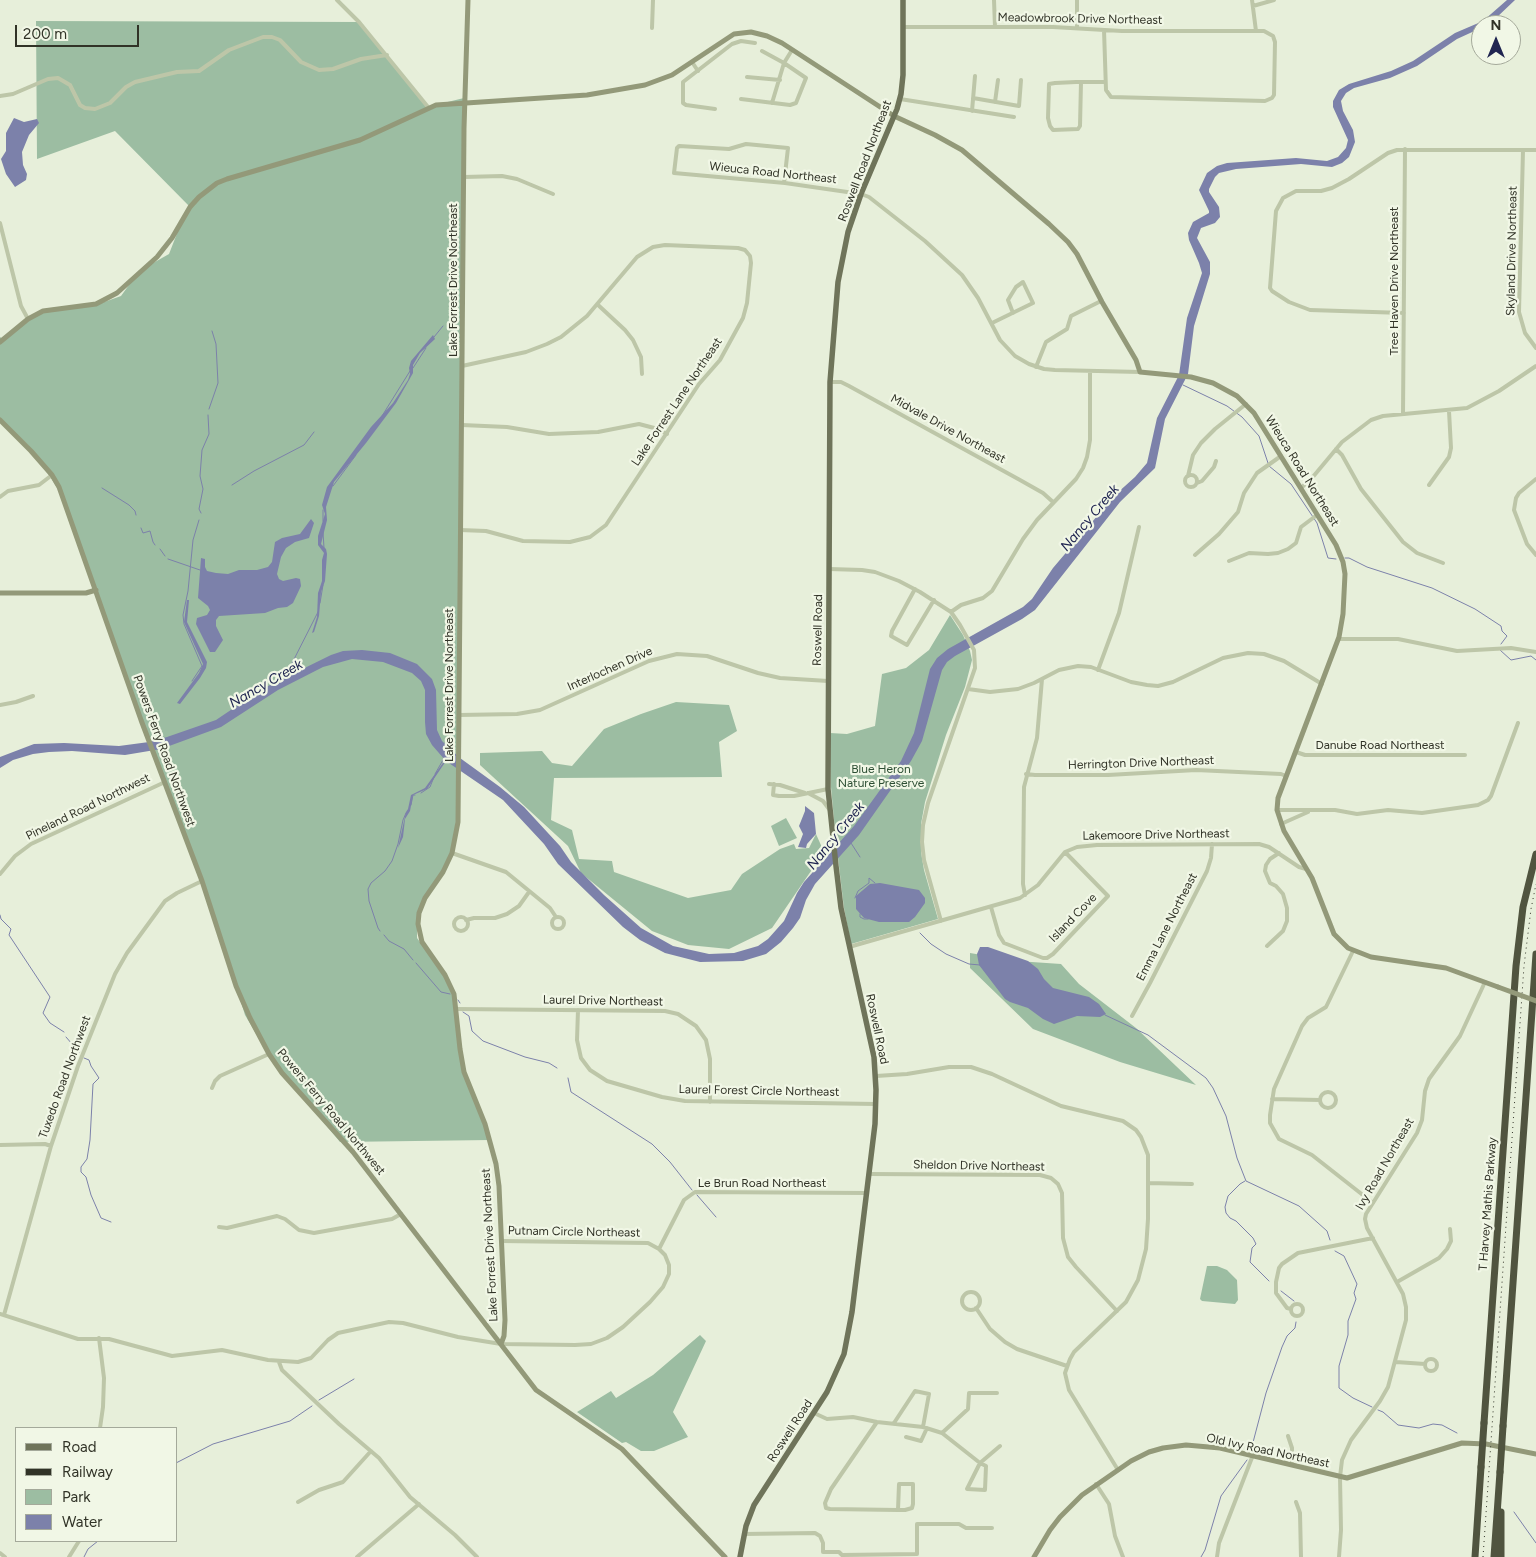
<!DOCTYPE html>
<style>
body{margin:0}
#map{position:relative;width:1536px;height:1557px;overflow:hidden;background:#e7efda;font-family:Figtree,sans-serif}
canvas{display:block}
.legend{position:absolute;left:15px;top:1427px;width:162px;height:115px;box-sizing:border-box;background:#f1f7e6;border:1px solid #a4a99a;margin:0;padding:6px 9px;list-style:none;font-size:15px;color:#313327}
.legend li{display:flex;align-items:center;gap:10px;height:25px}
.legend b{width:25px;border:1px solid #a4a99a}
.north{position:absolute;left:1471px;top:15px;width:50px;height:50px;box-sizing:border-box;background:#f1f7e6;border:1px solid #a4a99a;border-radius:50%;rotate:0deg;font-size:14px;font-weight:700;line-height:20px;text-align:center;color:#313327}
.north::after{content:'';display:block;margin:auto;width:18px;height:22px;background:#202551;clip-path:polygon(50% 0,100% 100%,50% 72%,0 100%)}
.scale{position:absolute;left:15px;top:25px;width:124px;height:22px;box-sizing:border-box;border:2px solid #313327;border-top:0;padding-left:6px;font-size:15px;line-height:18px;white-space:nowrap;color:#313327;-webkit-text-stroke:4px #f1f7e6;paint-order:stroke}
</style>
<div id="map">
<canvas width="1536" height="1557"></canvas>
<ul class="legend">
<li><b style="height:6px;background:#6f745a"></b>Road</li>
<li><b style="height:6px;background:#313327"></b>Railway</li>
<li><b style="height:14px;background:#9cbda2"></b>Park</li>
<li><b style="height:14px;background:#7c81aa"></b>Water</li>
</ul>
<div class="north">N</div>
<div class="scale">200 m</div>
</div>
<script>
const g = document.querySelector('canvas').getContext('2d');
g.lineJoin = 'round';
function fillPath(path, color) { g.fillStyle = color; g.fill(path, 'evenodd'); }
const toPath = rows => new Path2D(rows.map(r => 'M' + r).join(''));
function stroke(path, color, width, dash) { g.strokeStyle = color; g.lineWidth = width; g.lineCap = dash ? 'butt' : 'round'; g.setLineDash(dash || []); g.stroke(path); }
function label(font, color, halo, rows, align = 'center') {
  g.font = font + ' Figtree,sans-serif'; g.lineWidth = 4.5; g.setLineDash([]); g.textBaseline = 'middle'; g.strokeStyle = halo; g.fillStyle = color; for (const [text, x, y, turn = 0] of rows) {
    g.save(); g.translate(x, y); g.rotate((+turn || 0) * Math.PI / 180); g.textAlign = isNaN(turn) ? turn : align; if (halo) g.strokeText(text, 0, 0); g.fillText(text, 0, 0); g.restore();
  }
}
fillPath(toPath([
 [36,21,360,22,427,107,464,98,456,821,454,854,417,915,417,938,448,980,455,1000,462,1068,490,1140,340,1142,271,1059,245,1015,210,901,182,831,65,501,51,478,28,445,0,419,0,337,4,340,30,320,48,310,93,306,121,296,139,271,169,254,185,213,190,207,115,131,37,159],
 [950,615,963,635,970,651,972,660,965,687,946,735,925,802,921,824,921,852,924,870,938,919,851,944,844,908,836,841,831,787,830,733,847,734,875,726,882,674,906,668,929,650],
 [676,702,729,705,737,731,719,742,722,777,554,778,551,820,572,830,579,859,612,861,614,872,688,898,731,890,742,874,780,849,794,844,796,849,809,848,816,834,824,852,772,928,729,949,688,945,652,931,581,873,568,846,480,765,480,753,542,751,552,763,572,766,604,729,641,714],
 [786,818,797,838,779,846,771,826],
 [970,953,1017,961,1061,964,1079,984,1136,1028,1196,1085,1120,1062,1033,1029,970,968],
 [1207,1266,1217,1266,1227,1270,1237,1280,1238,1300,1235,1304,1202,1301,1200,1299],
 [700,1335,706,1341,673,1412,688,1437,654,1451,641,1451,626,1442,622,1443,577,1412,611,1391,616,1398,653,1375]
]), '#9cbda2');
fillPath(toPath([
 [1507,0,1515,0,1495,19,1486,25,1481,25,1481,28,1457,39,1417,66,1390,78,1354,88,1346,93,1341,101,1343,111,1353,130,1355,142,1349,157,1342,163,1332,167,1301,164,1236,169,1219,173,1215,177,1209,189,1209,192,1219,207,1220,217,1215,223,1201,228,1197,238,1210,262,1210,274,1194,326,1188,374,1165,419,1155,468,1120,502,1035,610,1022,619,955,656,947,662,942,670,922,741,911,761,859,835,815,884,806,900,800,918,793,928,781,942,766,954,743,961,700,962,665,953,640,940,623,927,558,864,544,844,503,800,446,761,427,789,413,795,410,811,405,819,403,837,398,848,406,812,408,809,411,795,425,788,445,760,432,745,426,734,425,722,425,690,421,681,412,673,383,662,352,659,323,667,278,690,221,727,161,749,125,755,72,751,49,752,33,754,13,760,0,768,0,757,34,744,64,743,119,746,149,742,167,737,216,720,262,689,331,655,343,651,362,650,390,653,417,664,432,679,436,690,437,730,442,741,460,758,500,787,524,807,560,846,571,862,604,895,641,928,673,946,709,954,734,953,758,946,768,939,784,921,797,893,804,882,854,826,901,761,914,733,930,669,937,658,948,649,1023,607,1032,599,1053,568,1115,495,1135,477,1147,463,1157,418,1179,375,1187,318,1202,273,1199,263,1189,240,1188,233,1193,222,1209,213,1209,211,1199,190,1207,173,1217,166,1227,163,1296,158,1327,161,1338,157,1346,148,1348,140,1333,107,1333,101,1339,90,1349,84,1391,71,1413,61,1455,33,1483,21],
 [14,118,24,122,37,119,39,123,29,135,22,152,23,165,27,174,26,180,15,187,6,174,1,159,6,151,6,133],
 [433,335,435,339,420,353,413,365,413,373,396,403,366,443,334,482,326,507,327,520,321,544,326,549,327,554,325,581,321,592,319,616,314,632,312,633,317,617,318,593,322,581,322,560,324,553,318,545,318,536,325,514,322,505,327,487,371,427,393,403,408,380,410,374,409,368,411,361],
 [311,519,314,523,309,538,295,542,286,548,281,557,277,574,279,579,283,581,296,578,300,579,301,586,293,603,287,607,278,608,265,613,219,616,216,620,216,626,223,640,215,652,210,652,196,624,197,618,207,615,210,610,208,606,198,598,201,558,205,559,205,567,207,571,216,573,228,574,239,570,257,570,268,567,272,562,275,542,282,538,300,534],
 [187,600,189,600,187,622,207,662,206,668,200,678,180,704,177,703,199,673,203,664,184,622],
 [805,806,814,813,816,834,807,844,806,848,798,847,803,834,799,826,805,811],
 [880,883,919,890,925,898,925,903,915,917,909,922,879,922,864,918,856,909,856,896,870,884],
 [980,947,988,947,1028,961,1038,969,1044,979,1053,988,1089,997,1099,1004,1106,1014,1100,1017,1077,1016,1054,1024,1043,1019,1028,1008,1010,1002,1005,999,979,965,977,954]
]), '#7c81aa');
stroke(toPath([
 [434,337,443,326],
 [413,368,426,348],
 [1183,385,1227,406,1242,417,1259,436,1268,463],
 [209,409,218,383,216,344,212,331],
 [382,416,410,371],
 [1269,466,1291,484,1317,523,1328,558,1336,559],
 [232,485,254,471,304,445,314,432],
 [333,486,356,455],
 [102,488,129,505,135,511,136,515],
 [201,513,199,509,203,489,200,476,202,450,209,434,208,415],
 [323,521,323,510],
 [141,528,143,533,150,531,153,542,155,545],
 [323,532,324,548],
 [160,549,165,556],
 [1345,558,1349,558,1367,567,1432,588,1475,609,1501,626,1502,631,1507,636,1501,644],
 [168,559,200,570],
 [320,603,323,585],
 [1500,650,1511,660,1531,656,1536,660],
 [285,677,318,612],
 [192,681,202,666,184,624,183,615,188,591,193,540,199,520],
 [435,774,443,760],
 [421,793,430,787,434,777],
 [411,805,413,795,415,795],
 [851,843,860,857],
 [855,898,858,891,869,883,869,878,875,883],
 [860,914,860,917,864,919,868,919],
 [0,915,1,919,11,929,9,935,50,997,43,1013,50,1023,64,1032],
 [380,931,378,928,369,901,368,889,371,883,385,871,392,861,398,844,403,820,406,813],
 [920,933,931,944,946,954,969,964,980,965],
 [384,935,389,941,404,949,413,960],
 [416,963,441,992,450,994],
 [458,1000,460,1003],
 [463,1012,469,1016,472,1031,483,1041,525,1057,549,1063,557,1068],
 [1105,1015,1148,1035,1206,1078,1213,1088,1226,1116,1237,1158,1246,1181,1299,1206,1327,1231,1330,1240],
 [66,1037,79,1052],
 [84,1058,89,1060,91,1066,99,1078,93,1084,90,1140,87,1159,81,1167,81,1172,86,1177,91,1195,101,1218,111,1222],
 [568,1078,571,1092,652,1144,670,1162,692,1190],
 [1245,1181,1240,1184,1228,1196,1225,1207,1226,1213,1230,1218,1236,1221,1253,1238,1256,1244,1252,1248,1250,1262,1269,1281],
 [697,1195,716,1217],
 [1335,1251,1344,1256,1357,1284,1354,1293,1356,1299,1348,1321,1348,1335,1339,1366,1339,1388,1353,1398,1372,1407],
 [1281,1291,1294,1301],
 [319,1400,354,1379],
 [1378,1410,1383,1412,1398,1425,1419,1428,1433,1424,1442,1425,1457,1433],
 [1251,1450,1266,1393,1282,1347,1287,1336,1295,1328,1296,1322],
 [176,1463,213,1444,290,1421,312,1406],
 [1514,1512,1536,1543],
 [84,1557,88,1549,98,1541],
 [1201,1557,1205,1550,1221,1496,1247,1460]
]), '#7c81aa', 1);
stroke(toPath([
 [337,0,359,22,428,107],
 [994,0,995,27],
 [1077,0,1077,28],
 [1252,0,1256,31],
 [1253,6,1274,0],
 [903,27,1053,27,1122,31,1264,31,1273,36,1275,42,1274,95,1272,98,1265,101,1111,97,1106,90,1104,30],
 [652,28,653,0],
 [692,62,698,71],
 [747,77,780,80],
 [1081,82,1080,126,1078,129,1053,130,1050,126,1048,118,1049,84,1055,83,1076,82,1105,82],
 [0,96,13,94,48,79,58,78,70,85,80,105,85,108,95,109,110,103,126,87,135,82,177,72,199,71,229,50,263,37,272,37,280,40,301,62,319,70,333,69,361,59,387,55],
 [973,98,1019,106,1021,80],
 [741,99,790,105,796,103,806,78,784,63,762,51],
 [900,99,1014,117],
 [995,102,998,80],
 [772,103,784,63,792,50],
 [715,109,686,105,683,103,683,82,732,44,741,41,755,43],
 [972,111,975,76],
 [1523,150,1519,312,1525,333,1536,348],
 [464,177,502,176,517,179,553,194],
 [784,183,788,148,746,144,729,149,679,146,677,148,674,173,785,183,861,194,869,197,925,241,962,275,978,298,1000,340,1015,356,1029,364,1044,369,1055,370,1140,372],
 [0,223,21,306,28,319],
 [597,304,625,330,633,340,641,357,642,374],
 [1404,313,1310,310,1289,302,1272,291,1270,288,1276,211,1283,198,1296,191,1321,191,1332,188,1349,179,1388,153,1397,150,1536,150],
 [992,323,1033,303,1023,282,1016,287,1008,300,1013,313],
 [1036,367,1046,342,1067,329,1071,316,1101,301],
 [830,382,841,382,849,386,1020,480,1043,493,1053,502],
 [1403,414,1405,149],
 [462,425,507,427,549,434,598,432,639,424,658,429,667,434],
 [1336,449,1342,455,1361,489,1403,542,1417,553,1443,563],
 '1185 481a6 6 0 1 1 12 0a6 6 0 1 1-12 0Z',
 [1188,476,1193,455,1201,443,1215,429,1246,404],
 [1536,479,1519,493,1516,498,1514,510,1527,544,1536,555],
 [1197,483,1202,481,1214,467,1216,461],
 [1429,485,1449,457,1451,448,1449,411],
 [1301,488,1312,478,1342,442,1371,420,1383,416,1467,408,1499,391,1536,366],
 [0,497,8,491,39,485,52,475],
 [460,530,486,531,523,541,570,542,590,537,606,525,699,384,720,360,743,318,747,303,751,263,750,256,745,250,738,248,665,245,653,247,637,257,587,316,561,337,547,344,526,352,462,366],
 [1195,555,1219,534,1238,512,1244,493,1257,473,1281,456],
 [1229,561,1249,553,1268,554,1278,553,1288,549,1296,543,1301,527,1317,515],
 [829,569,862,570,875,572,899,581,920,592,951,612,960,625,974,650,975,668,928,803,923,825,922,842,924,860,941,921],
 [915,589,892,631,891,636,907,645,934,600],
 [951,612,961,605,983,598,992,591,1023,539,1037,520,1076,479,1083,468,1087,457,1090,440,1090,371],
 [1339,639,1398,639,1457,651,1511,648,1536,652],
 [1098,670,1119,613,1139,527],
 [968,689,990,692,1018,689,1034,683,1059,670,1078,666,1091,667,1131,682,1147,685,1158,686,1173,682,1223,658,1248,653,1264,654,1284,661,1322,684],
 [0,705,16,702,33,696],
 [459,715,517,714,540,710,649,661,677,654,707,656,758,673,780,678,828,681],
 [1296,752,1305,755,1465,755],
 [1026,774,1035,775,1108,775,1196,770,1281,774,1286,776],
 [769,784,780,785,805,793],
 [774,784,773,795,779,796,794,796,828,789],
 [808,793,823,801,829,809],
 [1277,810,1335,810,1357,814,1388,810,1422,813,1478,805,1488,800,1491,796,1518,723],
 [1281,824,1308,812],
 [452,853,506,872,550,908,556,917],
 [0,874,15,856,31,844,165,782],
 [1025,895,1023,884,1024,787,1037,738,1042,679],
 [991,907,999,935,1004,943,1043,958,1047,958,1053,954,1108,896,1065,852],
 '552 923a6 6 0 1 1 12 0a6 6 0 1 1-12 0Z',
 '454 924a7 7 0 1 1 14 0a7 7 0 1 1-14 0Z',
 [466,920,474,918,495,918,507,914,519,906,529,892],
 [1267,946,1283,931,1287,921,1287,908,1283,894,1276,886,1270,883,1265,871,1266,865,1270,859,1279,853],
 [849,947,1020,898,1038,885,1065,852,1077,847,1097,845,1259,844,1269,847,1299,867,1306,869],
 [1353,951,1326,1007,1308,1018,1302,1026,1274,1089,1270,1115,1270,1123,1279,1139,1312,1155,1373,1203],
 [456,1009,665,1011,678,1014,696,1026,706,1040,710,1059,710,1102],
 [578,1010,577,1040,581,1058,590,1070,607,1081,662,1097,685,1101,876,1104],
 [1132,1016,1150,983,1207,871,1211,858,1212,844],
 [876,1076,907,1074,949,1067,971,1067,992,1074,1061,1106,1123,1121,1136,1130,1141,1137,1148,1155,1148,1219,1146,1249,1138,1280,1126,1302,1074,1352,1070,1359,1065,1373,1069,1390,1118,1470],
 [212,1088,215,1081,220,1076,269,1054],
 '1320 1100a8 8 0 1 1 16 0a8 8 0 1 1-16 0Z',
 [1272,1099,1320,1100],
 [0,1145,45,1144,51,1146],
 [869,1174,1040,1175,1051,1178,1058,1184,1062,1193,1063,1238,1068,1257,1076,1267,1117,1311],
 [1148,1183,1192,1184],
 [219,1227,227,1228,277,1216,285,1219,299,1230,314,1233,392,1219,401,1214],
 [659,1249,684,1200,695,1192,867,1193],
 [1397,1282,1439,1258,1447,1249,1451,1241,1450,1229],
 '962 1301a9 9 0 1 1 18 0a9 9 0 1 1-18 0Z',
 '1291 1310a6 6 0 1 1 12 0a6 6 0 1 1-12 0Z',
 [976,1308,990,1329,1005,1342,1017,1349,1067,1366],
 [1291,1309,1287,1308,1276,1293,1276,1282,1279,1268,1282,1264,1298,1253,1373,1238],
 [0,1314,78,1339,109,1339,172,1356,222,1350,268,1360,298,1362,311,1358,328,1340,338,1333,389,1322,403,1323,458,1337,501,1344,575,1345,591,1344,607,1338,623,1327,650,1302,663,1287,669,1274,669,1265,665,1255,659,1249,648,1243,501,1241],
 [4,1315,51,1146,78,1066,115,974,127,953,165,901,177,893,202,881],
 [99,1338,104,1378,103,1407,100,1428],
 '1425 1365a6 6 0 1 1 12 0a6 6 0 1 1-12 0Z',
 [279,1362,282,1370,339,1424,379,1458,410,1497,455,1535,477,1557],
 [1396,1362,1425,1364],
 [814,1413,827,1419,853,1417,877,1422,923,1427,942,1433,980,1463,986,1466,985,1490,967,1489,980,1463,1000,1446],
 [877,1422,831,1489,825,1503,826,1508,830,1509,898,1510,905,1510,912,1508,913,1504,913,1484,899,1484,898,1510],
 [894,1423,915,1391,929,1394,923,1427],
 [942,1433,968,1409,969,1393,997,1393],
 [1288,1436,1292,1448,1292,1465],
 [906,1437,921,1441,927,1428],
 [1096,1484,1109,1504,1115,1536,1123,1557],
 [298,1502,319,1490,343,1482,371,1451],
 [1296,1502,1300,1513,1301,1557],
 [744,1534,815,1533,820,1536,823,1543,823,1552,839,1552,842,1555,917,1554,917,1524,959,1524,966,1528,992,1528],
 [0,1553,5,1557],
 [69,1557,79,1541],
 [357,1557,419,1504],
 [1217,1557,1219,1543,1253,1455],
 [1339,1557,1341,1530,1340,1477,1342,1460,1351,1440,1380,1401,1388,1387,1406,1320,1406,1307,1403,1294,1367,1228,1365,1219,1366,1214,1417,1133,1422,1120,1425,1091,1429,1079,1460,1036,1485,982]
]), '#bdc6a8', 4);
stroke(toPath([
 [468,0,464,128,458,822,452,853,443,872,425,898,419,913,418,924,422,942,445,975,454,994,460,1049,464,1072,485,1124,496,1164,499,1186,505,1320,504,1336,501,1344],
 [0,342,28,319,43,311,96,304,117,293,157,257,172,238,190,207,199,197,217,183,227,179,360,140,436,105,587,95,645,85,672,75,734,34,751,32,767,36,782,43,894,116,935,135,962,150,1049,224,1068,242,1077,254,1102,302,1136,360,1140,372,1191,377,1213,383,1237,396,1254,413,1336,545,1343,562,1345,574,1343,614,1339,637,1278,798,1277,810,1284,831,1312,878,1334,934,1348,948,1371,957,1446,968,1498,987],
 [0,420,31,451,52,475,59,487,141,720,202,881,236,986,250,1018,269,1054,282,1073,353,1152,536,1390,622,1449,725,1557],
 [0,593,86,593,96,590],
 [1034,1557,1050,1530,1060,1517,1082,1495,1131,1461,1149,1452,1163,1448,1186,1445,1220,1448,1347,1478,1462,1443,1486,1444,1536,1454]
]), '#939979', 5);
stroke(toPath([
 [740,1557,746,1526,754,1505,827,1392,844,1354,852,1312,875,1124,876,1090,874,1057,841,908,836,866,828,789,830,382,838,282,848,232,861,194,897,109,901,94,903,75,903,0]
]), '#6f745a', 5.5);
stroke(toPath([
 [1484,1423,1516,966,1523,907,1536,854],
 [1503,1426,1536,954],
 [1475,1557,1481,1467],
 [1494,1557,1500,1472],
 [1501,1557,1501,1512]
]), '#50543f', 7);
stroke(toPath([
 [1483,1557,1524,966,1531,909,1536,884]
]), '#313327', 1, [1, 4]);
stroke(toPath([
 [1498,987,1536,1001]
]), '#939979', 5);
stroke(toPath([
 [1481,1467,1484,1423],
 [1500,1472,1503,1426]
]), '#50543f', 7);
label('12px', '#313327', '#f1f7e6', [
 ["Meadowbrook Drive Northeast",1080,19,1],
 ["Roswell Road Northeast",865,161,-69],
 ["Wieuca Road Northeast",773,173,6],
 ["Skyland Drive Northeast",1512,251,-89],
 ["Lake Forrest Drive Northeast",453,280,-90],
 ["Tree Haven Drive Northeast",1394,281,-90],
 ["Lake Forrest Lane Northeast",677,402,-56],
 ["Midvale Drive Northeast",948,429,29],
 ["Wieuca Road Northeast",1302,471,58],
 ["Roswell Road",818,630,-89],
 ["Interlochen Drive",610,669,-24],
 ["Lake Forrest Drive Northeast",449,685,-90],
 ["Danube Road Northeast",1380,745],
 ["Powers Ferry Road Northwest",164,751,70],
 ["Herrington Drive Northeast",1141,763,-2],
 ["Pineland Road Northwest",88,807,-26],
 ["Lakemoore Drive Northeast",1156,835,-1],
 ["Island Cove",1073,918,-46],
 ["Emma Lane Northeast",1167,927,-63],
 ["Laurel Drive Northeast",603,1001,1],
 ["Roswell Road",877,1029,78],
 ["Tuxedo Road Northwest",65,1077,-70],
 ["Laurel Forest Circle Northeast",759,1091,1],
 ["Powers Ferry Road Northwest",331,1112,50],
 ["Ivy Road Northeast",1385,1164,-60],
 ["Sheldon Drive Northeast",979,1166,1],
 ["Le Brun Road Northeast",762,1183],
 ["T Harvey Mathis Parkway",1488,1204,-86],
 ["Putnam Circle Northeast",574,1232,1],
 ["Lake Forrest Drive Northeast",490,1245,-93],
 ["Roswell Road",790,1431,-57],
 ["Old Ivy Road Northeast",1268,1451,12]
]);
label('12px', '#2d4f34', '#f1f7e6', [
 ["Blue Heron",881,769],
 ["Nature Preserve",881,783]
]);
label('italic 14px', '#202551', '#f1f7e6', [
 ["Nancy Creek",1090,518,-50],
 ["Nancy Creek",266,684,-30],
 ["Nancy Creek",836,836,-51]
]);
</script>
